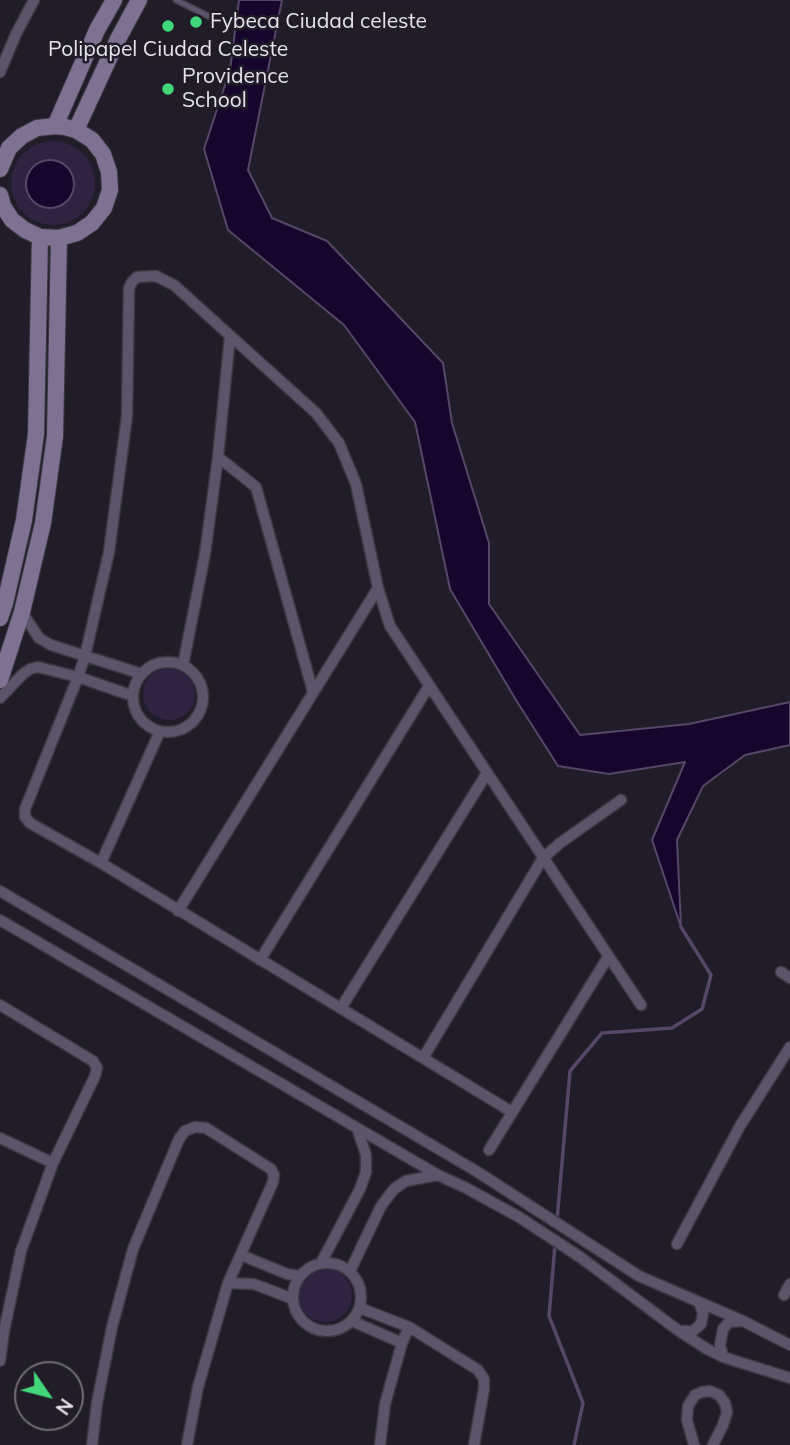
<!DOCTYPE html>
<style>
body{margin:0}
#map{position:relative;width:790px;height:1445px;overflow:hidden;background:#211d28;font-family:Mulish,sans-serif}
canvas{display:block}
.north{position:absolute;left:14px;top:1361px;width:70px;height:70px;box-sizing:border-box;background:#211d28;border:2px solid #6f6c76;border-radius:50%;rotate:125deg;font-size:19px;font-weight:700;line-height:28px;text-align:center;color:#e5e2ea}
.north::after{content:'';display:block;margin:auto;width:24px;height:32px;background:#42d77b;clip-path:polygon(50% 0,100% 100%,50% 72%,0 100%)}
</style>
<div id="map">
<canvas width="790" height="1445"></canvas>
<div class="north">N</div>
</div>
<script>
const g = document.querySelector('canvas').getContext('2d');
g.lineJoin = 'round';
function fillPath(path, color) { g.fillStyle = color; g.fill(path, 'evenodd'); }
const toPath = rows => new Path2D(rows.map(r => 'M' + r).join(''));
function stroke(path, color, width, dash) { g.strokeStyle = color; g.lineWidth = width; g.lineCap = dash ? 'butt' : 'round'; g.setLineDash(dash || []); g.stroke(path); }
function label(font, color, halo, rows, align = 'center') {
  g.font = font + ' Mulish,sans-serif'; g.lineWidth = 5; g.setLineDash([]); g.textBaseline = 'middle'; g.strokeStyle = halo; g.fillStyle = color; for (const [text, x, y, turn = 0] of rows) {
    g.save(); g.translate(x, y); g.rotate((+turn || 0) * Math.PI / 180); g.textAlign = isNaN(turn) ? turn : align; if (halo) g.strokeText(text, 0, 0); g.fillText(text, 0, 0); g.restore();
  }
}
fillPath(toPath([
 '11 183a42 42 0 1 1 84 0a42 42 0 1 1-84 0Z',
 '143 694a26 26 0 1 1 52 0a26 26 0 1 1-52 0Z',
 '298 1295a27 27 0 1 1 54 0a27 27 0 1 1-54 0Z'
]), '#302342');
const water = toPath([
 [239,0,282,0,248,170,272,218,327,241,443,363,452,423,489,543,489,604,580,735,689,724,790,702,790,745,745,755,703,786,677,840,681,927,652,840,685,762,609,774,558,766,516,700,450,589,415,422,344,325,228,230,204,149,230,70,239,0],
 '26 184a24 24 0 1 1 48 0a24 24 0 1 1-48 0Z'
]);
fillPath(water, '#18052d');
stroke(water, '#564766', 2);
stroke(toPath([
 [557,1220,570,1071,602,1033,672,1028,702,1009,711,975,681,927],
 [555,1245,549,1316,583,1403,574,1445]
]), '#564766', 3.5);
const lane = toPath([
 [176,0,208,16]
]);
const street = toPath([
 [0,72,16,34,34,0],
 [218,457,256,487,313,692],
 [22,612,39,638,51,645,142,674],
 '133 697a35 35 0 1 1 70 0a35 35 0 1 1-70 0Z',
 [183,665,205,554,218,457,230,336],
 [0,698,23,674,30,669,38,667,78,677,133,696],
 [101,863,160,731],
 [0,891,476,1171,639,1276,743,1321,790,1345],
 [178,911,378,588],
 [0,920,438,1175,466,1188,519,1217,580,1257,679,1331,707,1349,723,1357,790,1378],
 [260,960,429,686],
 [781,972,790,978],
 [0,1005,93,1061,97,1068,95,1076,53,1163,21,1251,4,1331,0,1361],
 [341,1008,487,773],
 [423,1058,543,858,560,843,621,800],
 [512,1112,101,863,30,823,25,817,25,809,78,677,85,656,109,552,127,416,129,288,132,282,137,277,156,276,174,285,316,413,339,443,356,484,378,588,390,626,641,1005],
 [0,1138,53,1163],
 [489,1150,608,957],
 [677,1244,740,1126,790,1047],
 [241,1255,287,1274,299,1276],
 '293 1297a34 34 0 1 1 68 0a34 34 0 1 1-68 0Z',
 [321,1263,360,1189,366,1172,366,1155,357,1128],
 [350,1271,381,1206,394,1189,406,1181,438,1175],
 [228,1283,254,1284,293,1299],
 [784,1295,790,1284],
 [360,1308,409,1327,478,1370,484,1379,484,1389,474,1445],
 [352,1321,402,1343],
 [679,1331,693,1331,701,1324,703,1313,699,1302],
 [723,1357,720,1345,723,1329,729,1322,741,1321],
 [92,1445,97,1403,112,1327,133,1249,179,1139,185,1131,195,1127,206,1128,271,1169,274,1175,273,1182,228,1283,198,1387,187,1445],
 [380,1445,385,1404,402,1343,409,1327],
 [694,1445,687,1420,688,1406,695,1395,702,1392,710,1391,719,1395,725,1403,727,1412,723,1425,713,1445]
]);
const secondary = toPath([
 [55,126,97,30,114,0],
 [76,130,118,39,139,0],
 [0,169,9,148,22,136,37,128,55,126,65,127,76,130,92,140,103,154,109,172,110,190,104,208,92,223,77,233,59,238,40,237,25,230,12,220,3,206,0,195],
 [0,618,5,603,24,520,36,434,40,237],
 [0,680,22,612,43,523,55,436,59,238]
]);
stroke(lane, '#3c3943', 8);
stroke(street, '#3c3943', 13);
stroke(secondary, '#3c3943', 18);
stroke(lane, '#5c5469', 5);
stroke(street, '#5c5469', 10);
stroke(secondary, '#7e7192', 16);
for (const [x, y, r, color] of [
 [196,22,7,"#42d77b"],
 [168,26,7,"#42d77b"],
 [168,89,7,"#42d77b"]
]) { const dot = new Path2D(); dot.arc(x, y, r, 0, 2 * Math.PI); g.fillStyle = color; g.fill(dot); stroke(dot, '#211d28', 2.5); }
label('21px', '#e5e2ea', '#211d28', [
 ["Fybeca Ciudad celeste",210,22],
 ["Polipapel Ciudad Celeste",168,50,"center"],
 ["Providence",182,77],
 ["School",182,101]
], 'left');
</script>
